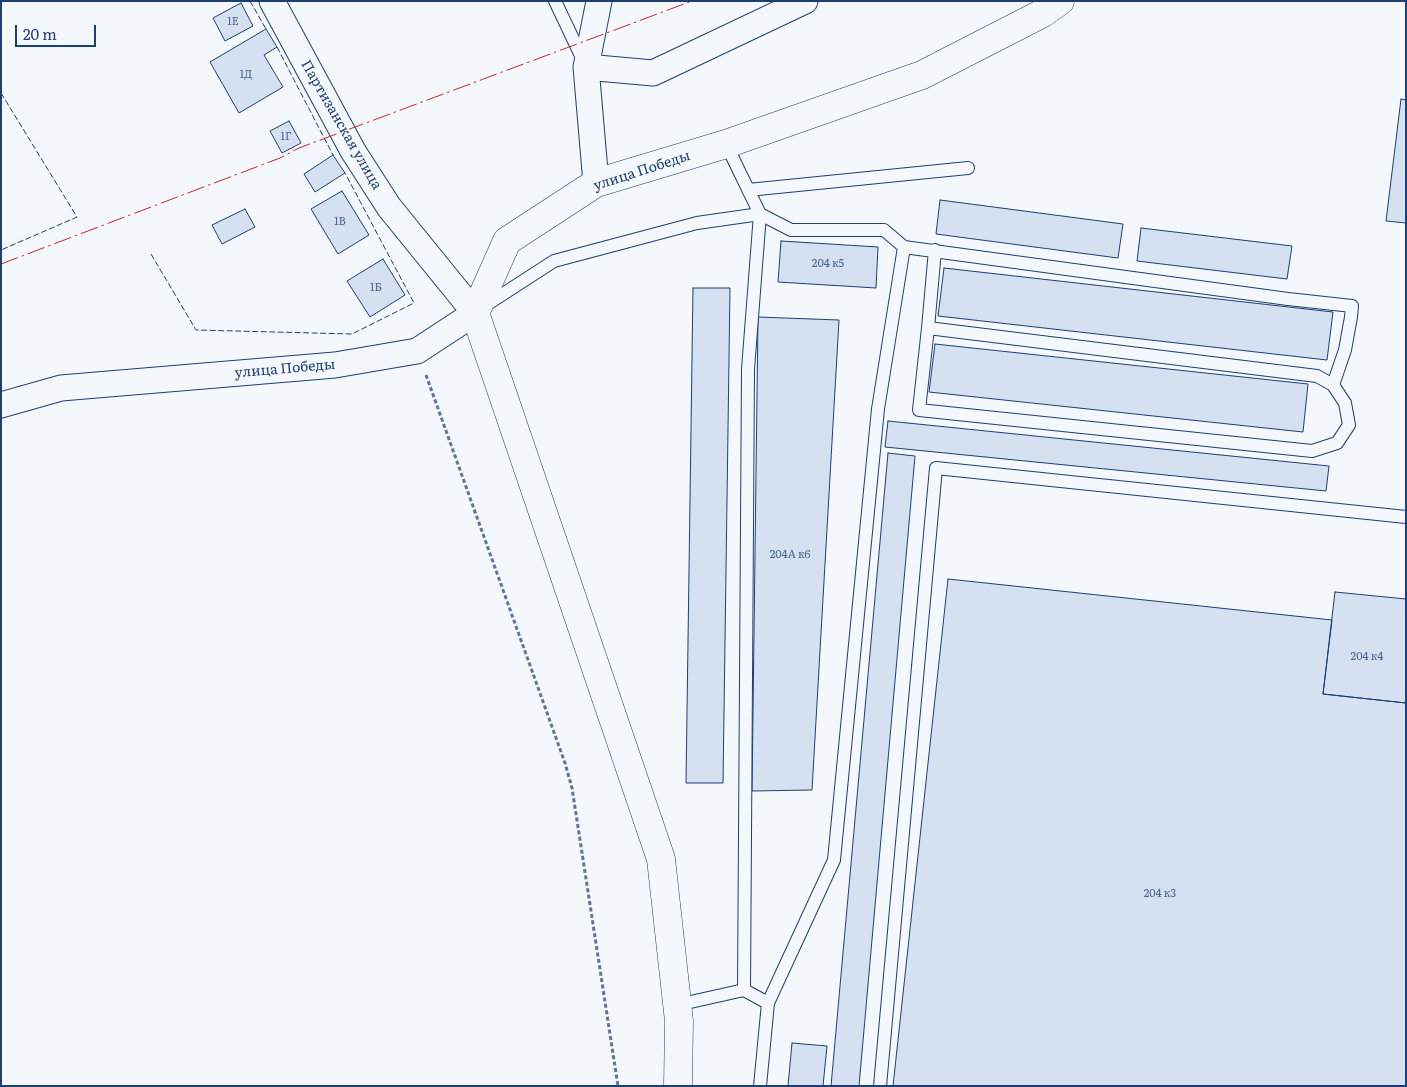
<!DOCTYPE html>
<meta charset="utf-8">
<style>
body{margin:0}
#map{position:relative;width:1407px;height:1087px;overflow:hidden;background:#f4f7fb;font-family:Literata,serif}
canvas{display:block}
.frame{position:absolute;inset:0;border:2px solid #1d3f73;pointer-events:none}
.scale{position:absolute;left:15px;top:25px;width:81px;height:22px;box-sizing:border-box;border:2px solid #1d3f73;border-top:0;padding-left:6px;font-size:15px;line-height:18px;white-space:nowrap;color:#1d3f73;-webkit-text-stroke:4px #f4f7fb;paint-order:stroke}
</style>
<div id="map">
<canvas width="1407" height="1087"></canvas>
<div class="frame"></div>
<div class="scale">20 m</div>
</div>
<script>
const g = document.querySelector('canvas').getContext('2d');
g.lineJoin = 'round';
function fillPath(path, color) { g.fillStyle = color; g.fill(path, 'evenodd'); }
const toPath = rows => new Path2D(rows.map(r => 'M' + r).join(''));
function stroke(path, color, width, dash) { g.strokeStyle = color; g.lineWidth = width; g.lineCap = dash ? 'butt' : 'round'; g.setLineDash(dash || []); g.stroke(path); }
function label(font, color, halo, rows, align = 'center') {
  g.font = font + ' Literata,serif'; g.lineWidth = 4; g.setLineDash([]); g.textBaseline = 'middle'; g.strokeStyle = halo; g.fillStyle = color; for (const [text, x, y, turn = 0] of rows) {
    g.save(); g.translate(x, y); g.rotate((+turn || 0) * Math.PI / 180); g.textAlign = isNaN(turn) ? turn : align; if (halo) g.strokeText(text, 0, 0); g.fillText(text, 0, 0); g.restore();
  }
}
const building = toPath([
 [241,3,253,26,225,41,213,18,241,3],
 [266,29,277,47,264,55,283,87,239,113,210,62,266,29],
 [1401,99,1406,100,1406,223,1386,221,1401,99],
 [289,121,301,143,282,153,270,131,289,121],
 [333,155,345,173,315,192,304,174,333,155],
 [342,191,369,235,338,254,311,209,342,191],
 [940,200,1123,224,1118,258,936,234,940,200],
 [245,209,255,227,222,244,212,225,245,209],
 [1141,228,1292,246,1287,279,1137,261,1141,228],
 [781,241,878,247,876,288,778,282,781,241],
 [383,259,405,295,370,317,347,281,383,259],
 [944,268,1333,312,1327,360,938,316,944,268],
 [693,288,730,288,723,783,686,783,693,288],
 [758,317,839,320,812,790,752,791,758,317],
 [935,344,1308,384,1303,432,929,392,935,344],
 [888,421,1329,466,1326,491,885,447,888,421],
 [888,453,915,456,859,1086,831,1086,888,453],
 [948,579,1332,620,1323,694,1406,703,1406,1086,893,1086,948,579],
 [1335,592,1406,599,1406,703,1323,694,1335,592],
 [792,1043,827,1046,823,1086,788,1086,792,1043]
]);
fillPath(building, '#d5e0f0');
stroke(building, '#1d3f73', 1);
const service = toPath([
 [555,1,584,62],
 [726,144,760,214,748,369,744,990],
 [748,190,968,168],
 [904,247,1288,299,1352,306,1351,317,1345,350,1333,385],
 [483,307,554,261,697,223,760,214,791,230,884,230,904,247,878,409,834,860,768,1003,760,1086],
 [928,328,1317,376,1333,385,1345,403,1349,425,1337,443,1312,451,919,410,928,328],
 [928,328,935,250],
 [677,1005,744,990,768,1003],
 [880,1086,936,468,1406,517]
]);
const minor = toPath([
 [586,67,653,73,805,1],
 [596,183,586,67,599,1],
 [1,405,61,388,335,365,417,351,475,313,389,207,353,151,272,1]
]);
const tertiary = toPath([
 [678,1086,679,1021,661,859,475,313,507,241,596,183,726,144,922,75,1043,13,1060,1]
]);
stroke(service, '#1d3f73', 14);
stroke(minor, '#1d3f73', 27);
stroke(tertiary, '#1d3f73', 29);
stroke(toPath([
 [426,375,565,763,572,788,618,1086]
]), '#5e769c', 3, [4, 2.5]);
stroke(service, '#f4f7fb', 12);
stroke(minor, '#f4f7fb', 25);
stroke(tertiary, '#f4f7fb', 28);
stroke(toPath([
 [250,1,266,29],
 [277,47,333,155],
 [1,93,77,217,1,250],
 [151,254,196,330,352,334,414,303,345,173]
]), '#1d3f73', 1, [6, 2.5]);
stroke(toPath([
 [1,264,280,158,299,148,692,1]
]), '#c62828', 1, [18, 4, 2.5, 4]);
label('11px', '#4b6792', null, [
 ["1Е",233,22],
 ["1Д",246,75],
 ["1Г",286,137],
 ["1В",340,222],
 ["204 к5",828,264],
 ["1Б",376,288],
 ["204А к6",790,555],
 ["204 к4",1367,657],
 ["204 к3",1160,894]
]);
label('14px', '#1d3f73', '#f4f7fb', [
 ["Партизанская улица",341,125,60],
 ["улица Победы",642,171,-18],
 ["улица Победы",285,369,-5]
]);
</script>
